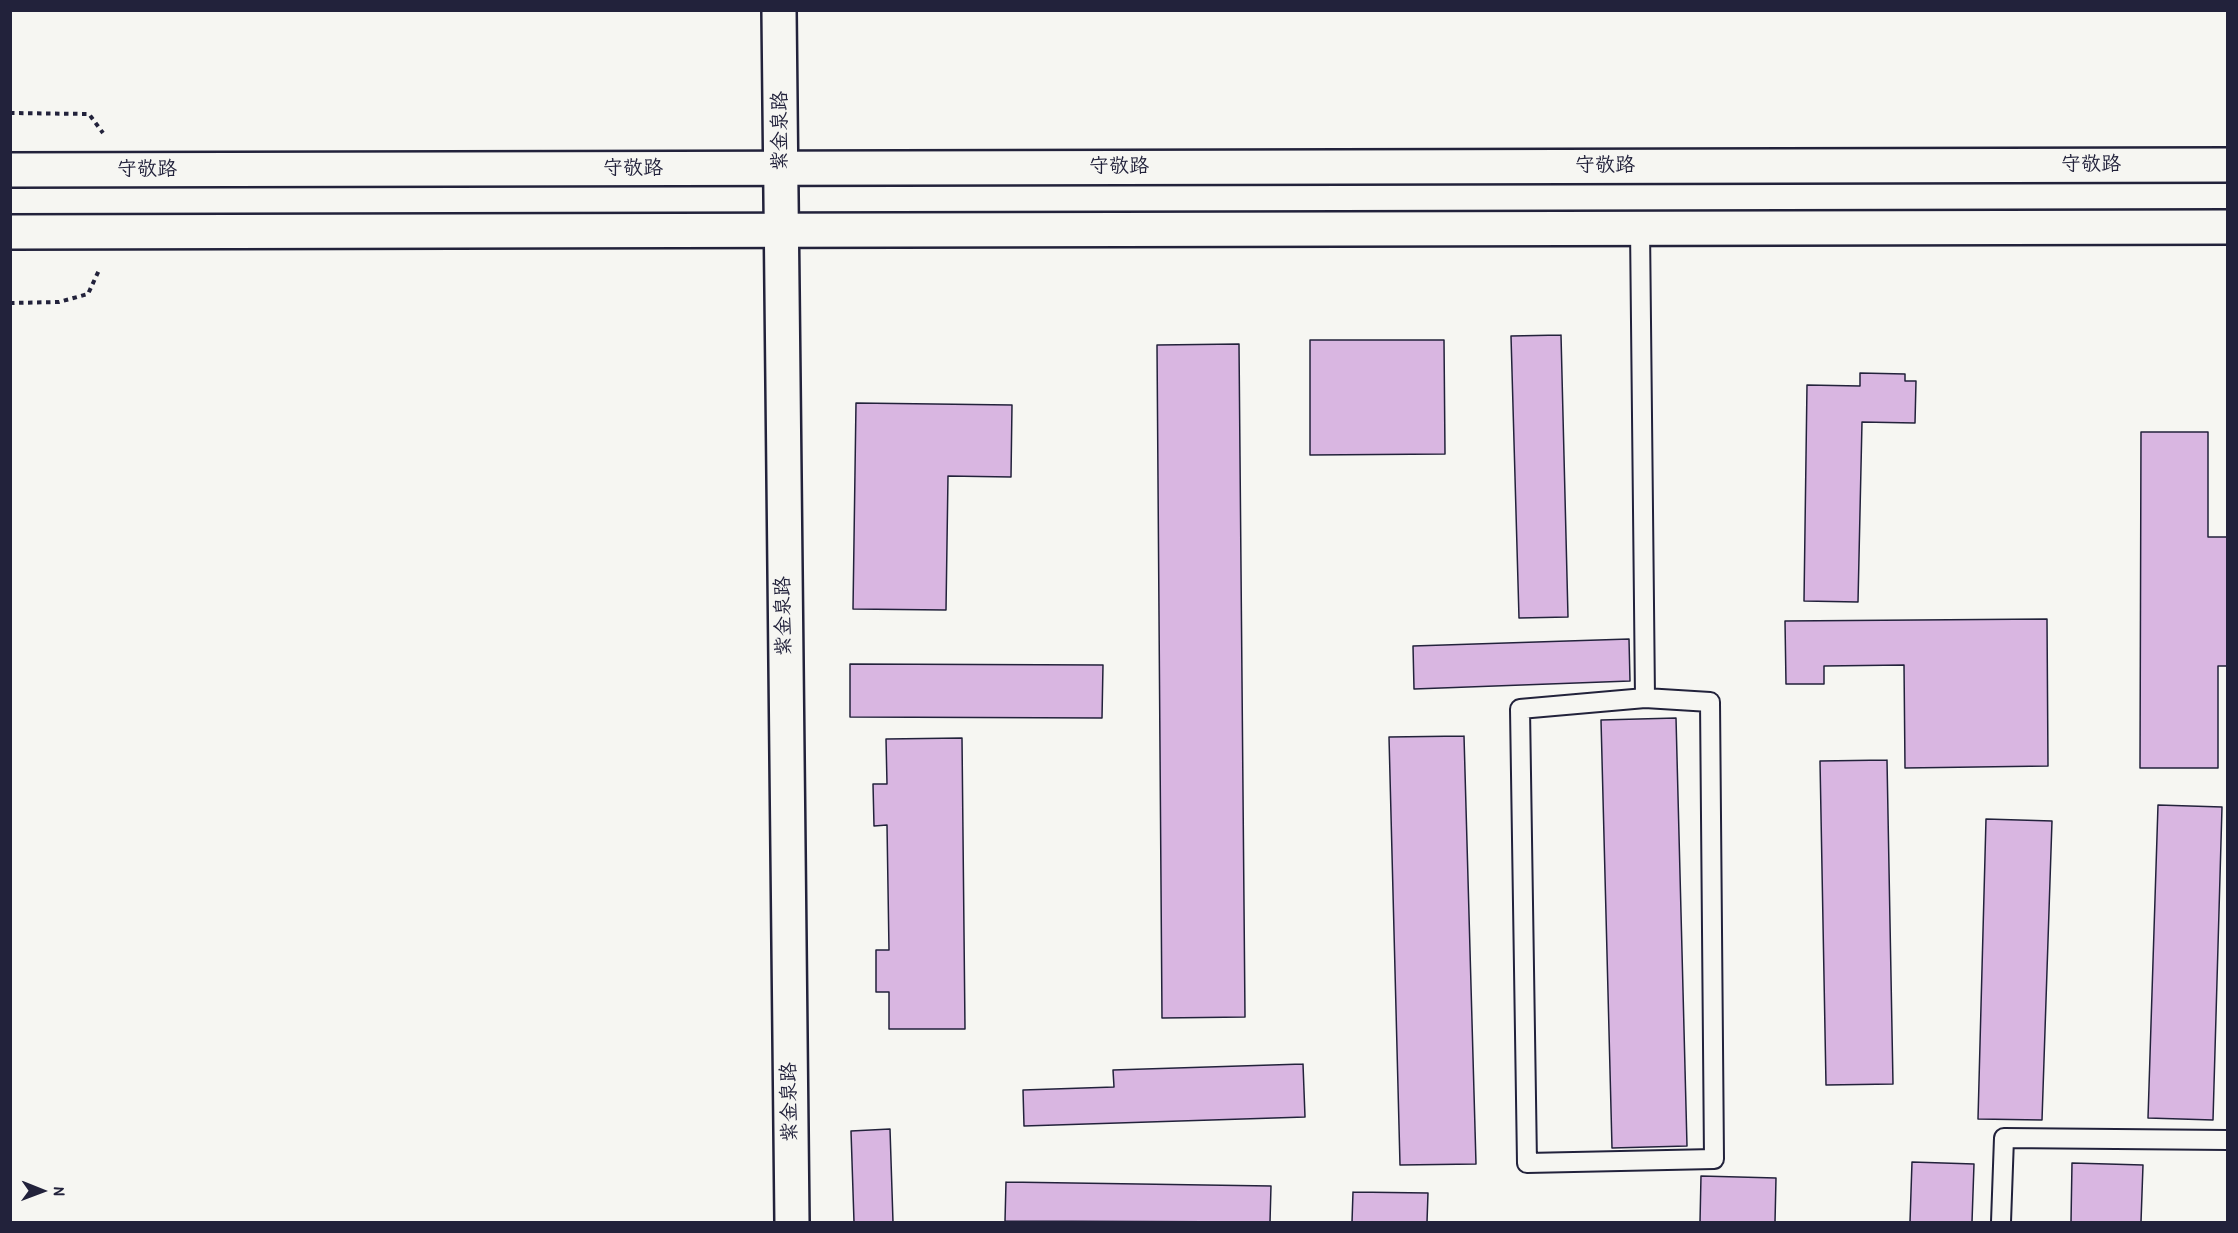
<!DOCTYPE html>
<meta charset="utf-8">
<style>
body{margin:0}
#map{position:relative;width:2238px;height:1233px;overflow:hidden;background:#f6f6f2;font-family:"Patrick Hand",sans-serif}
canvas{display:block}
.frame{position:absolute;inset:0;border:12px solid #22223b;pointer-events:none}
.north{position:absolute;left:12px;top:1161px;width:60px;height:60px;-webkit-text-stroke:4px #f6f6f2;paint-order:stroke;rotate:91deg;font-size:16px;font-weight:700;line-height:24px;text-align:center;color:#22223b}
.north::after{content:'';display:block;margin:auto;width:21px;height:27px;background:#22223b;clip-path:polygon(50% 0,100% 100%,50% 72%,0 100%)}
</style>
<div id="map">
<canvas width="2238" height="1233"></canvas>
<div class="frame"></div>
<div class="north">N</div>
</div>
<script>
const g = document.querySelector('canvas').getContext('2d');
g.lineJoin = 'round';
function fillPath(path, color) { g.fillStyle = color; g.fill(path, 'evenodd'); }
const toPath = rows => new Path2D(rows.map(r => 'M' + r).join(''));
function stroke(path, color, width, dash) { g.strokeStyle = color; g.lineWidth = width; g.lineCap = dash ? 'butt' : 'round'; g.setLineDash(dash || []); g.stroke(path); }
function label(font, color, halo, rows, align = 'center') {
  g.font = font + ' "Patrick Hand","LXGW WenKai TC",sans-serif'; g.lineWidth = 4.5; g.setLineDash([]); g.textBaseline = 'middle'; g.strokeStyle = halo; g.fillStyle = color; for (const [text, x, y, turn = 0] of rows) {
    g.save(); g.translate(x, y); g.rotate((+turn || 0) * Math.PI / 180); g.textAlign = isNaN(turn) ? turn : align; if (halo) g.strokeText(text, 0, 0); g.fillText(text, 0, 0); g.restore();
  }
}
const building = toPath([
 [1561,335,1568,617,1519,618,1511,336,1561,335],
 [1310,340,1444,340,1445,454,1310,455,1310,340],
 [1239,344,1245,1017,1162,1018,1157,345,1239,344],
 [1860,373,1905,374,1905,381,1916,381,1915,423,1862,422,1858,602,1804,601,1807,385,1860,386,1860,373],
 [856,403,1012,405,1011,477,948,476,946,610,853,609,856,403],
 [2141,432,2208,432,2208,537,2228,537,2228,666,2218,666,2218,768,2140,768,2141,432],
 [2047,619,2048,766,1905,768,1904,665,1824,666,1824,684,1786,684,1785,621,2047,619],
 [1629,639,1630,681,1414,689,1413,646,1629,639],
 [850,664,1103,665,1102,718,850,717,850,664],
 [1676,718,1687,1146,1612,1148,1601,720,1676,718],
 [1464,736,1476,1164,1400,1165,1389,737,1464,736],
 [962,738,965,1029,889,1029,889,992,876,992,876,950,889,950,887,825,874,826,873,784,887,784,886,739,962,738],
 [1887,760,1893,1084,1826,1085,1820,761,1887,760],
 [2158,805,2222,807,2213,1120,2148,1118,2158,805],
 [1986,819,2052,821,2042,1120,1978,1119,1986,819],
 [1303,1064,1305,1117,1024,1126,1023,1090,1114,1087,1113,1070,1303,1064],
 [890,1129,893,1222,854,1222,851,1131,890,1129],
 [1912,1162,1974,1164,1972,1222,1910,1222,1912,1162],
 [2072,1163,2143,1165,2141,1222,2071,1222,2072,1163],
 [1701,1176,1776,1178,1775,1222,1700,1222,1701,1176],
 [1006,1182,1271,1186,1270,1222,1005,1221,1006,1182],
 [1353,1192,1428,1193,1427,1222,1352,1222,1353,1192]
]);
fillPath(building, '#d9b6e1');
stroke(building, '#22223b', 1.5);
const lane = toPath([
 [1640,228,1645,698],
 [1645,698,1710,702,1714,1159,1527,1163,1520,709,1645,698],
 [2001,1222,2004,1138,2228,1140]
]);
const street = toPath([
 [779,10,792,1222]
]);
const secondary = toPath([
 [10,170,2228,165],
 [10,232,2228,227]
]);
stroke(lane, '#22223b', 22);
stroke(street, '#22223b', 38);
stroke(secondary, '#22223b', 38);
stroke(toPath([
 [10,113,89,114,103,133],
 [10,303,59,302,88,294,100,268]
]), '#22223b', 4, [4.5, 4.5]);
stroke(lane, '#f6f6f2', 18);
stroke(street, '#f6f6f2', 33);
stroke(secondary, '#f6f6f2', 33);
label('20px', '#22223b', '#f6f6f2', [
 ["紫金泉路",781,131,-90],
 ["守敬路",2091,165],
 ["守敬路",1605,166],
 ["守敬路",1119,167],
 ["守敬路",633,169],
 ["守敬路",147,170],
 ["紫金泉路",784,616,-91],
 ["紫金泉路",790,1102,-91]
]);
</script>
